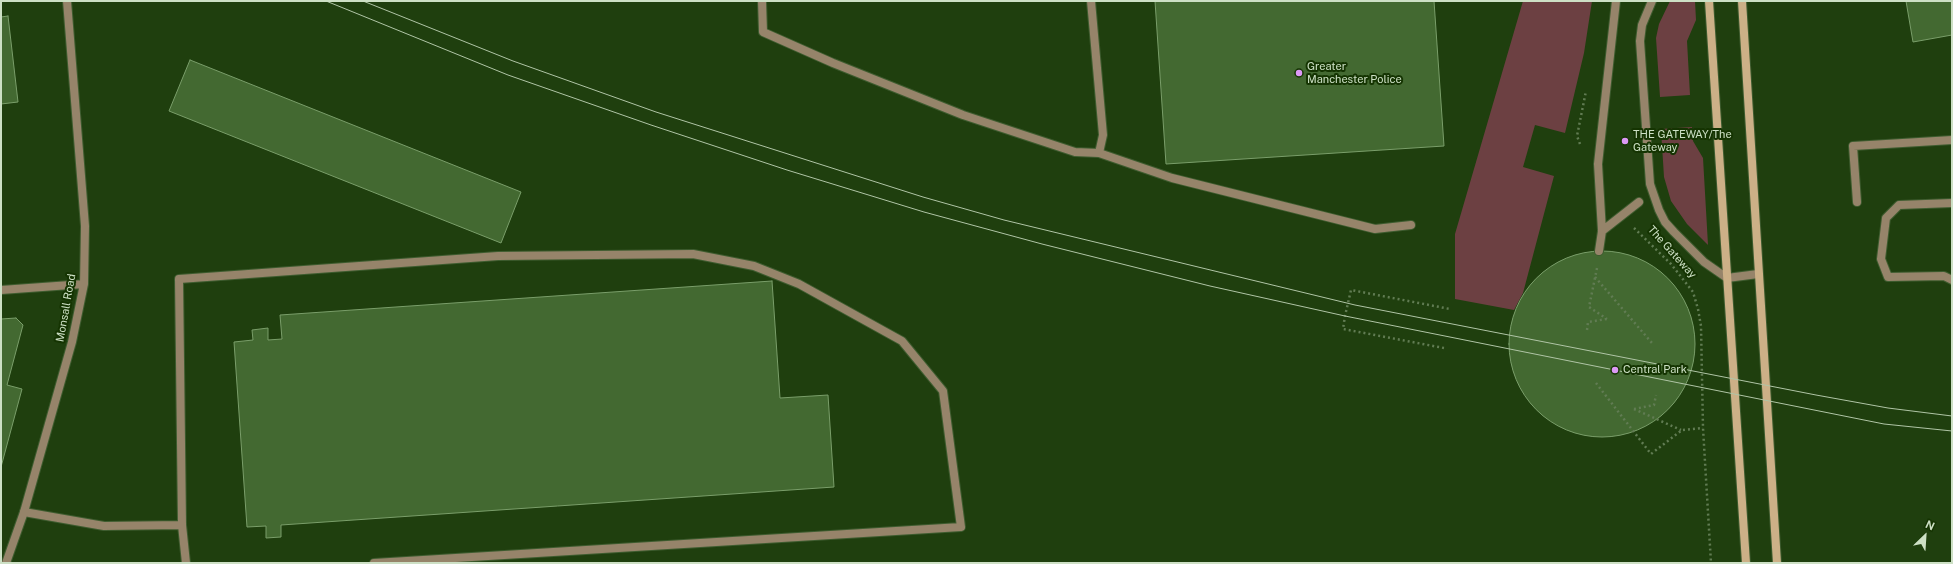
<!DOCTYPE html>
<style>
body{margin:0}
#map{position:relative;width:1953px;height:564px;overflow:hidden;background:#1f3f0e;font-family:"Public Sans",sans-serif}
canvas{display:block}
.frame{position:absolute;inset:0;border:2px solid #cde0c5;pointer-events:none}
.north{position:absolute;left:1905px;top:516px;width:40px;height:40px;-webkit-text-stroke:3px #153402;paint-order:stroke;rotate:25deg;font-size:11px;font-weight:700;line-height:16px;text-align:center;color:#cde0c5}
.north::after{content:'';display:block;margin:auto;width:14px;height:18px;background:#cde0c5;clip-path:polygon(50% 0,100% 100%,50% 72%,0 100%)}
</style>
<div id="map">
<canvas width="1953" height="564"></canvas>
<div class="frame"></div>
<div class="north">N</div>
</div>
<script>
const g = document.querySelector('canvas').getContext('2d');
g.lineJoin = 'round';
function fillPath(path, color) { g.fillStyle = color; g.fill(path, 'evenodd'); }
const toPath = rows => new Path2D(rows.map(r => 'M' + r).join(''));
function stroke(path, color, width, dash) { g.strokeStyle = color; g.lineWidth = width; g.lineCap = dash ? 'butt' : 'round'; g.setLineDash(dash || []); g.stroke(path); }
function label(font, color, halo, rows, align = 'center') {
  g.font = font + ' "Public Sans",sans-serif'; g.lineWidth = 4; g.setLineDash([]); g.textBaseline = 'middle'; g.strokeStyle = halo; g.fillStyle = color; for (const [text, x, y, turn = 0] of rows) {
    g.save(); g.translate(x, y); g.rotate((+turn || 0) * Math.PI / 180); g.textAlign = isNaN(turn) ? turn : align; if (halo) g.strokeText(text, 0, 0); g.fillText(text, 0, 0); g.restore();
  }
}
fillPath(toPath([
 [1523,1,1592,1,1584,53,1565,133,1535,125,1523,167,1554,176,1523,293,1514,310,1455,299,1455,234],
 [1670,1,1695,1,1696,20,1687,41,1690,95,1660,97,1656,38,1659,24],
 [1692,127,1693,141,1703,158,1708,245,1687,224,1671,201,1664,177,1661,129]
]), '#6c4042');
const building = toPath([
 [1155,1,1434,1,1444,146,1166,164,1155,1],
 [1906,1,1952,1,1952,35,1913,42,1906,1],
 [8,16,18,102,1,104,1,17,8,16],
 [190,60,521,192,501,243,169,111,190,60],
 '1509 344a93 93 0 1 1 186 0a93 93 0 1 1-186 0Z',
 [772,281,780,398,828,395,834,487,281,525,281,537,266,538,266,526,247,527,234,342,253,340,252,330,268,328,268,340,282,339,280,315,772,281],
 [16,318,23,325,7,385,22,389,1,467,1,319,16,318]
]);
fillPath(building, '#436931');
stroke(building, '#7a9e6a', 1);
const lane = toPath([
 [762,1,763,32,833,63,963,115,1075,152,1099,153,1103,135,1091,1],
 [1652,1,1642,25,1640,41,1650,184,1659,210,1665,222,1674,232,1704,262,1727,278,1758,274],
 [1099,153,1172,178,1375,229,1411,225],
 [1857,202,1853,146,1952,140],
 [1952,203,1899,205,1886,218,1881,259,1888,277,1944,276,1952,280],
 [24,512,104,526,182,525,179,279,498,256,693,254,754,266,799,284,902,341,943,391,961,527,374,563],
 [182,525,186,563]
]);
const street = toPath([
 [1602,231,1639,202],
 [1599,251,1602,231,1598,164,1616,1],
 [1,290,84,284],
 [6,563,24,512,72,342,84,284,85,226,67,1]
]);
const secondary = toPath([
 [1709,1,1746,563],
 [1742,1,1777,563]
]);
stroke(lane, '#3e5c2f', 10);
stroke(street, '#3e5c2f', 10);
stroke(secondary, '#3e5c2f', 10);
stroke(toPath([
 [1580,144,1577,136,1586,91],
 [1634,228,1671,264,1693,292,1698,309,1701,326,1703,428,1711,563],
 [1597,268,1589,307,1607,319],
 [1595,277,1652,343],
 [1587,330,1588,322,1607,319],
 [1444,348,1343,329,1345,316,1351,290,1450,309],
 [1596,383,1651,454,1682,430,1703,428],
 [1634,409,1681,430],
 [1634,409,1654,405,1656,395]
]), '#617c53', 2.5, [2, 3]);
stroke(lane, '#96846a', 8);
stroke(street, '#96846a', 8);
stroke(secondary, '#ccb087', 8);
stroke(toPath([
 [326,1,508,75,651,125,787,170,924,212,1042,244,1210,286,1345,316,1884,424,1952,431],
 [363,1,513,61,656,112,923,197,1004,220,1355,305,1816,395,1888,408,1952,416]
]), '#b0c5a6', 1);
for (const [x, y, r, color] of [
 [1299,73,4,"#dc99f5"],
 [1625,141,4,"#dc99f5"],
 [1615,370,4,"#dc99f5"]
]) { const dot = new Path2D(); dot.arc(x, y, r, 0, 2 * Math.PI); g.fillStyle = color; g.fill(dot); stroke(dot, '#153402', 1.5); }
label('11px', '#cde0c5', '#153402', [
 ["Greater",1307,67],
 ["Manchester Police",1307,80],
 ["THE GATEWAY/The",1633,135],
 ["Gateway",1633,148],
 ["Central Park",1623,370]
], 'left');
label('11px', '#cde0c5', '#153402', [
 ["The Gateway",1672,252,48],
 ["Monsall Road",66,308,-80]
]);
</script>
